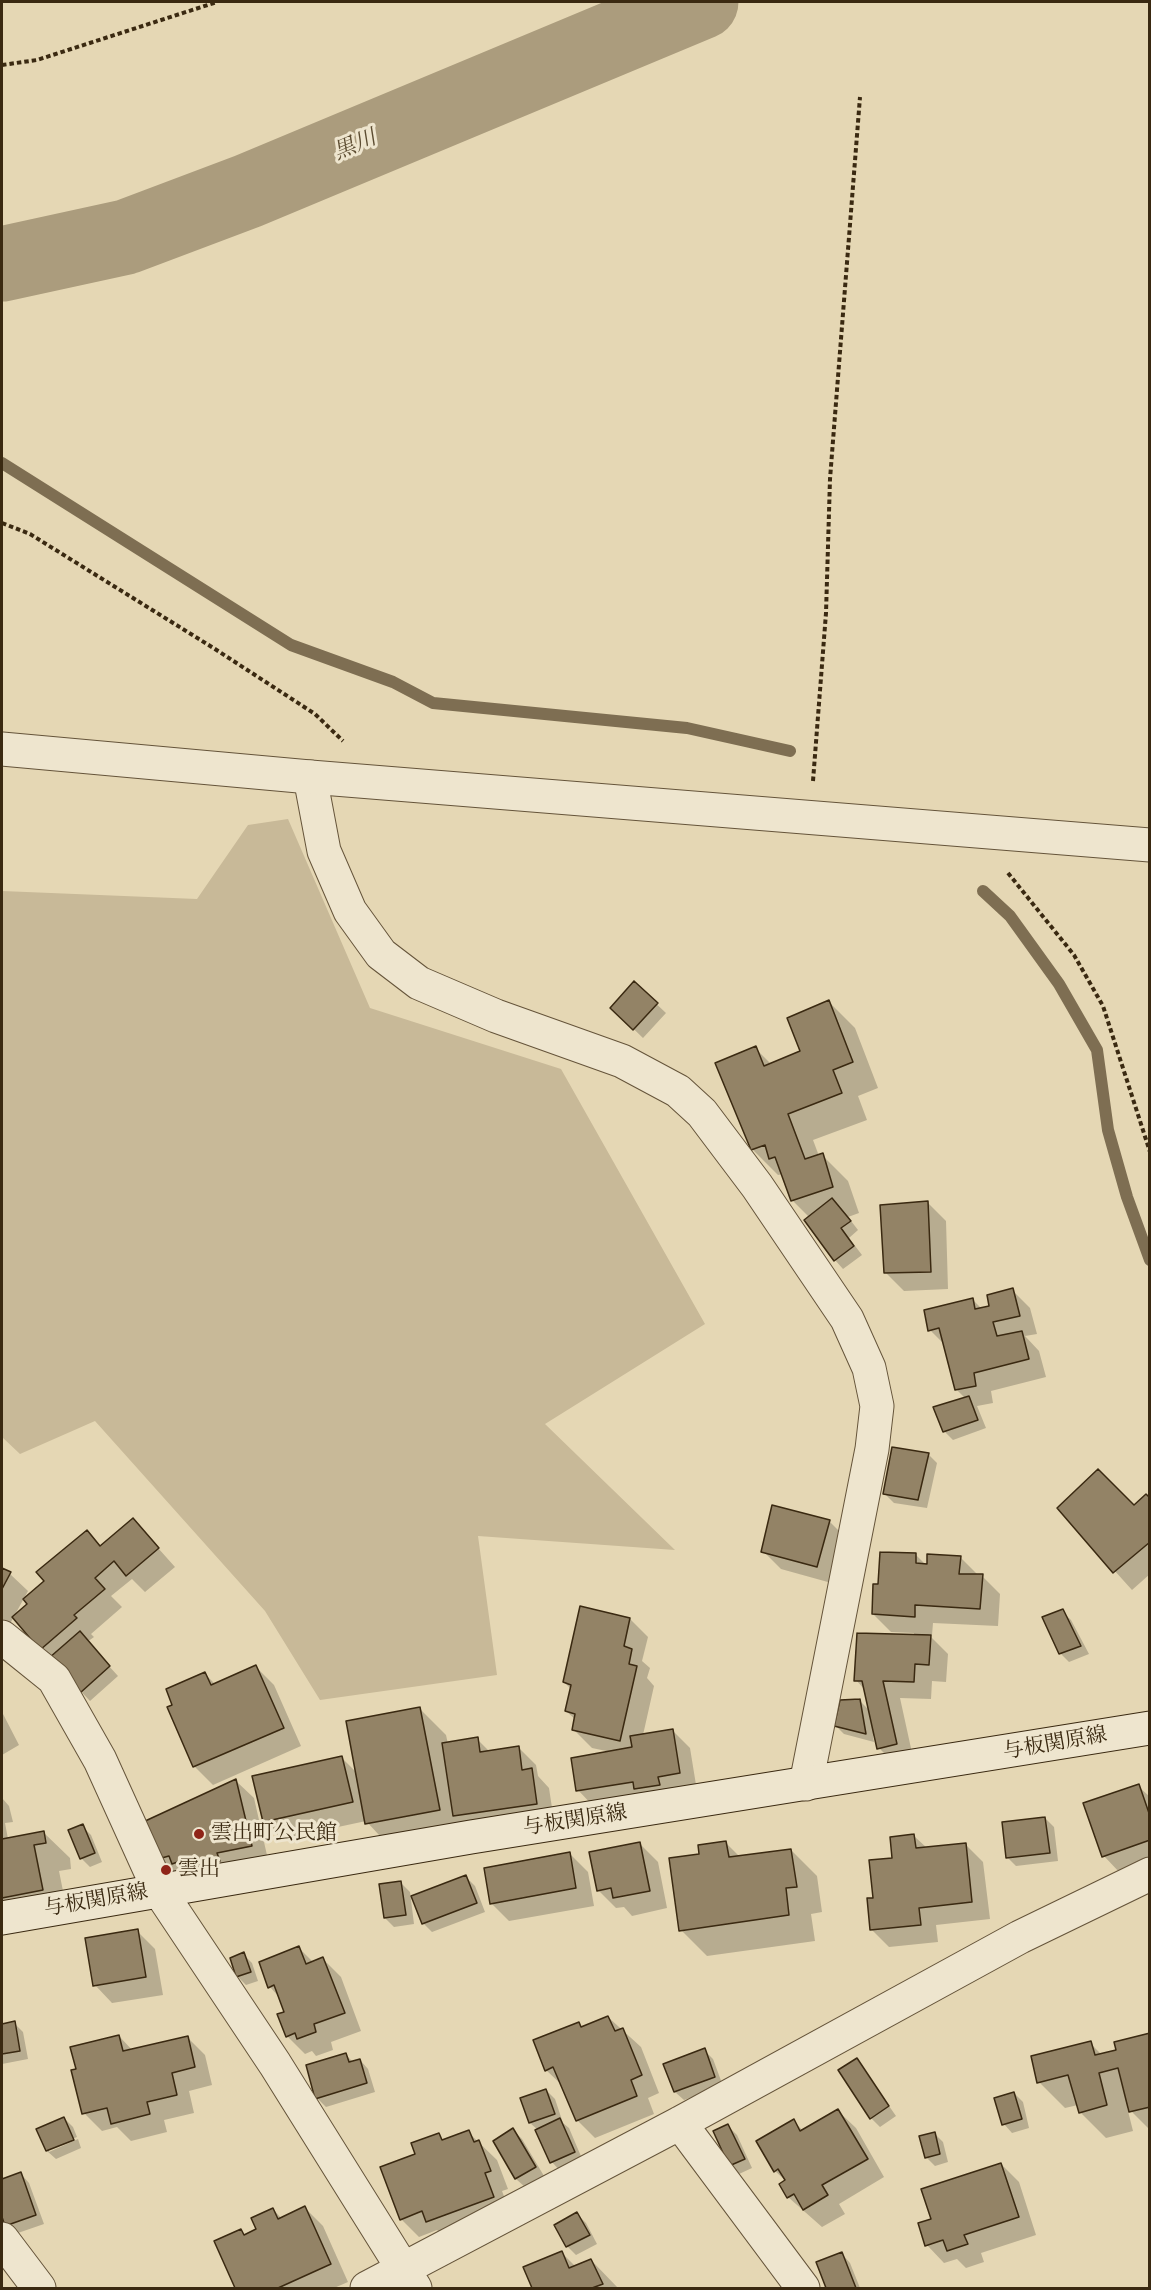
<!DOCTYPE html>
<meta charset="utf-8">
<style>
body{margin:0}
#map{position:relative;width:1151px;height:2290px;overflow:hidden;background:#e5d7b4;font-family:"IM FELL Great Primer",serif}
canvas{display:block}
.frame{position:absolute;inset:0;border:3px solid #3a2911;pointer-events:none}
</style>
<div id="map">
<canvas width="1151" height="2290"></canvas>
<div class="frame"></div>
</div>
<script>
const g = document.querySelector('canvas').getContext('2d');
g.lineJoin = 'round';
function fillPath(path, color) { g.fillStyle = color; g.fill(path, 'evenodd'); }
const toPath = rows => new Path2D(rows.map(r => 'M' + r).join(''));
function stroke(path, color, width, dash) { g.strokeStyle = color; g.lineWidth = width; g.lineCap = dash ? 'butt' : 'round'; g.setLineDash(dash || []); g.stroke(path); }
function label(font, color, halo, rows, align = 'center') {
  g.font = font + ' "IM FELL Great Primer","Noto Serif JP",serif'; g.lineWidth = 6; g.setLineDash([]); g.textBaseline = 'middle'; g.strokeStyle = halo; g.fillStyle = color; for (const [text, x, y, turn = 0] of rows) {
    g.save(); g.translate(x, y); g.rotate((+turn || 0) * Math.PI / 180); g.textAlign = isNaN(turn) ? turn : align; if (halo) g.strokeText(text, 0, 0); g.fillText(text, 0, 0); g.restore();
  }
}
fillPath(toPath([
 [288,819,370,1008,561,1069,705,1324,545,1424,675,1550,478,1536,497,1675,320,1700,265,1611,95,1421,20,1454,2,1437,2,891,197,899,248,825]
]), '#c8b998');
fillPath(toPath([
 [634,983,666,1013,643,1038,612,1008],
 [829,1002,855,1028,878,1088,858,1096,867,1120,813,1140,819,1156,822,1155,848,1181,859,1213,848,1217,858,1230,849,1238,862,1255,843,1269,835,1260,809,1217,792,1200,783,1174,778,1175,752,1149,755,1048,771,1064,802,1052],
 [928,1203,946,1221,948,1289,904,1291,886,1273],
 [1012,1290,1030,1308,1037,1334,1025,1336,1039,1351,1046,1377,991,1391,993,1403,977,1406,986,1428,953,1440,944,1431,966,1399,956,1389,945,1345,930,1330,973,1300,982,1309,991,1307],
 [928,1454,937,1463,927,1508,894,1503,885,1494],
 [1150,1500,1150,1574,1132,1590,1059,1509,1134,1507],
 [133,1520,175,1567,145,1592,132,1579,111,1596,122,1607,91,1634,94,1637,87,1642,118,1676,90,1701,41,1649,29,1605,87,1532,102,1547],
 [829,1521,847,1539,835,1584,781,1569,763,1551],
 [915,1554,928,1567,960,1557,979,1576,982,1576,1000,1594,998,1626,933,1623,932,1635,928,1634,948,1654,946,1682,932,1681,931,1699,900,1698,914,1762,897,1766,879,1748,876,1735,873,1736,874,1742,844,1734,835,1725,860,1701,870,1711,865,1690,856,1680,914,1636,914,1633,891,1632,873,1614,879,1586],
 [2,1569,10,1574,28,1591,6,1631,2,1628],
 [1062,1611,1071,1620,1089,1654,1069,1662,1061,1654,1044,1618],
 [630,1619,648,1637,642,1661,650,1668,647,1678,654,1686,643,1735,672,1730,690,1748,697,1791,595,1808,578,1790,611,1752,592,1748,574,1730,576,1720,566,1711,571,1689,564,1682],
 [256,1667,274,1685,301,1746,213,1785,195,1767,169,1708,174,1706,205,1674,216,1685],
 [420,1709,446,1735,448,1744,477,1739,490,1752,518,1747,536,1765,538,1776,549,1788,554,1821,393,1850,366,1821,282,1839,264,1822,342,1758,357,1773],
 [2,1712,19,1745,2,1755],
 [236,1781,254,1798,269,1864,178,1876,160,1858],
 [1138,1786,1150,1797,1150,1864,1121,1874,1104,1856],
 [2,1798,9,1806,13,1822,5,1823,8,1839,43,1832,70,1858,71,1869,59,1871,68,1916,2,1929],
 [1045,1818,1054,1827,1058,1861,1016,1866,1007,1857],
 [82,1826,91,1835,102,1862,90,1867,81,1858,70,1831],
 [914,1836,927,1848,965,1844,983,1862,990,1919,936,1925,938,1942,889,1947,871,1929,875,1899,894,1859],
 [726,1843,740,1857,791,1850,817,1876,822,1912,811,1914,815,1941,707,1956,681,1930,700,1855],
 [640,1844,658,1862,667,1908,632,1916,624,1907,616,1908,598,1890],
 [570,1854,588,1872,594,1906,509,1921,491,1903],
 [466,1877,475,1886,485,1912,432,1932,423,1923],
 [401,1883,410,1892,414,1924,394,1927,385,1918],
 [137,1931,155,1949,163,1995,112,2003,95,1985],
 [299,1948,313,1962,323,1959,341,1977,361,2031,331,2042,333,2050,316,2056,312,2051,305,2054,287,2036,286,2012,280,1998,270,1987],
 [243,1954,252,1963,258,1981,246,1985,237,1976],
 [608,2017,641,2047,659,2093,648,2098,654,2114,595,2138,577,2120,563,2086,546,2070,579,2023,583,2028],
 [14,2023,23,2032,28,2059,2,2064,2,2025],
 [1150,2035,1150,2130,1127,2107,1133,2131,1106,2138,1080,2112,1078,2105,1065,2108,1039,2082,1090,2043,1102,2055,1118,2051],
 [119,2036,133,2051,187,2037,205,2055,212,2085,189,2091,194,2113,164,2120,167,2132,131,2141,117,2127,102,2131,84,2113],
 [704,2050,713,2059,723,2086,684,2100,675,2092,665,2065],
 [346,2055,353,2062,360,2060,368,2069,375,2092,326,2107,317,2098],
 [857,2060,896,2116,880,2127,871,2118],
 [546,2090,555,2099,563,2123,569,2128,583,2161,560,2171,552,2162,538,2130,530,2123,522,2099],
 [1014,2093,1023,2102,1029,2128,1012,2133,1004,2124],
 [838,2111,856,2128,884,2177,839,2204,845,2214,822,2227,788,2197,786,2181,775,2171,794,2121,803,2131],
 [64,2118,73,2127,77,2137,49,2148,49,2152,78,2139,81,2148,56,2159,47,2151,38,2129],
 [728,2126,737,2135,752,2168,739,2174,730,2165],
 [513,2130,522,2139,544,2176,525,2187,516,2179,495,2141],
 [468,2132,497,2160,508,2189,502,2191,511,2215,446,2239,437,2230,419,2237,401,2219,417,2155,439,2135,444,2141],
 [934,2133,943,2142,948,2162,935,2166,926,2157],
 [1001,2164,1019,2182,1036,2235,981,2253,984,2262,966,2268,957,2259,944,2263,927,2245,933,2220],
 [21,2174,29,2183,44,2224,15,2234,6,2225,2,2213,2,2181],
 [305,2208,323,2226,348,2282,334,2288,237,2288,216,2242,241,2230,246,2236,258,2230,273,2209,282,2219],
 [577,2214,586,2223,597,2244,576,2255,567,2246],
 [561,2252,576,2267,591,2260,618,2288,534,2288,525,2268],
 [842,2254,850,2263,860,2288,828,2288,818,2263]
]), '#0003');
stroke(toPath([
 [2,463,291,645,393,682,433,703,687,728,790,751],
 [983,891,1010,916,1059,984,1097,1050,1108,1130,1127,1197,1150,1260]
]), '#7e6e52', 12);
stroke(toPath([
 [2,264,126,237,248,191,701,2]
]), '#ab9c7d', 75);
const building = toPath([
 [634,981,658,1003,633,1030,610,1008,634,981],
 [829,1000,853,1062,833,1070,842,1093,788,1114,805,1159,823,1153,833,1187,791,1201,775,1157,769,1159,765,1145,751,1150,715,1063,756,1046,764,1066,800,1051,787,1018,829,1000],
 [832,1198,851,1221,841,1228,854,1246,834,1261,804,1220,832,1198],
 [928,1201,931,1272,884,1273,880,1205,928,1201],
 [1013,1288,1020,1316,993,1322,997,1336,1022,1331,1029,1359,974,1373,976,1386,955,1390,939,1328,928,1331,924,1310,973,1298,975,1309,989,1306,987,1295,1013,1288],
 [969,1396,978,1420,943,1432,933,1407,969,1396],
 [892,1447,929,1453,918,1500,883,1494,892,1447],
 [1098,1469,1134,1505,1146,1494,1150,1498,1150,1542,1113,1573,1057,1508,1098,1469],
 [772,1505,830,1520,817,1567,761,1552,772,1505],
 [133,1518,159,1548,126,1576,114,1561,95,1578,105,1589,74,1615,77,1618,40,1650,12,1617,27,1604,23,1599,44,1581,36,1572,87,1530,100,1546,133,1518],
 [880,1552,916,1553,916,1563,927,1564,927,1554,961,1556,959,1574,983,1574,980,1609,915,1605,915,1617,872,1614,873,1584,878,1584,880,1552],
 [2,1568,11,1572,2,1589,2,1568],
 [580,1606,630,1618,624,1646,632,1649,629,1664,637,1666,620,1741,572,1730,575,1714,565,1711,571,1685,563,1682,580,1606],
 [1063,1609,1081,1646,1059,1654,1042,1617,1063,1609],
 [80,1631,110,1666,80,1693,49,1658,80,1631],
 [857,1633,931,1635,929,1665,915,1664,914,1682,883,1681,897,1744,877,1749,862,1681,854,1681,857,1633],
 [256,1665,284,1728,193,1767,167,1707,172,1705,166,1689,205,1672,211,1685,256,1665],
 [860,1699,866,1734,834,1726,840,1700,860,1699],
 [420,1707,440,1810,365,1824,346,1721,420,1707],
 [673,1729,680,1773,658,1777,660,1785,634,1789,633,1782,576,1791,571,1758,632,1747,630,1736,673,1729],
 [478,1737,480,1752,519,1746,522,1770,532,1768,537,1804,453,1816,442,1743,478,1737],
 [342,1756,353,1802,263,1822,252,1776,342,1756],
 [236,1779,252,1846,217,1853,220,1861,193,1865,191,1857,172,1864,169,1856,158,1859,143,1822,236,1779],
 [1139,1784,1150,1816,1150,1840,1102,1857,1083,1803,1139,1784],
 [1045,1817,1050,1853,1006,1858,1002,1822,1045,1817],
 [83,1824,95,1853,80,1859,68,1830,83,1824],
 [44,1831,46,1843,34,1845,43,1890,2,1898,2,1839,44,1831],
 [914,1834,916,1848,966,1843,972,1902,919,1908,921,1925,870,1930,867,1898,873,1898,869,1860,892,1858,890,1837,914,1834],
 [726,1841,729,1857,791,1849,797,1887,786,1888,789,1915,679,1931,669,1858,699,1854,698,1845,726,1841],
 [640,1842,650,1891,613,1898,611,1888,597,1891,589,1852,640,1842],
 [570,1852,576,1888,490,1904,484,1868,570,1852],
 [466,1875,477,1903,422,1924,411,1896,466,1875],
 [401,1881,406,1915,384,1918,379,1884,401,1881],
 [138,1929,146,1977,93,1986,85,1938,138,1929],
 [299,1946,306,1964,323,1957,345,2013,314,2024,316,2032,297,2039,295,2033,286,2037,277,2014,284,2012,274,1985,268,1988,259,1962,299,1946],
 [244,1952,251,1972,236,1977,230,1958,244,1952],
 [608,2016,615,2031,623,2028,642,2075,631,2080,637,2096,576,2121,553,2067,545,2071,533,2040,579,2022,581,2027,608,2016],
 [15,2021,20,2051,2,2054,2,2024,15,2021],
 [1150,2033,1150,2107,1129,2112,1118,2068,1099,2073,1107,2105,1079,2113,1068,2075,1037,2083,1031,2056,1091,2041,1095,2055,1116,2050,1114,2042,1150,2033],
 [119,2035,123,2051,188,2036,195,2067,172,2073,177,2095,147,2102,150,2114,111,2124,107,2108,82,2114,71,2070,76,2069,70,2047,119,2035],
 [705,2048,715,2077,674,2092,663,2064,705,2048],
 [346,2053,349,2062,360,2059,367,2083,315,2099,306,2065,346,2053],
 [857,2058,889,2106,870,2119,838,2070,857,2058],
 [546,2089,555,2114,529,2123,520,2098,546,2089],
 [1014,2092,1022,2119,1002,2125,994,2098,1014,2092],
 [838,2109,868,2159,822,2185,828,2195,803,2210,794,2194,787,2198,779,2184,785,2180,778,2169,774,2172,756,2141,794,2119,800,2131,838,2109],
 [64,2117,74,2140,46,2151,36,2129,64,2117],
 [560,2118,575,2152,550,2163,535,2130,560,2118],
 [728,2124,745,2159,729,2166,713,2131,728,2124],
 [513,2128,536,2167,515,2179,493,2141,513,2128],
 [469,2130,474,2142,479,2140,491,2171,485,2173,494,2197,426,2222,422,2211,400,2220,380,2167,415,2154,411,2143,439,2133,442,2140,469,2130],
 [935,2132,940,2154,925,2158,919,2136,935,2132],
 [1001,2163,1019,2217,964,2235,968,2244,947,2251,943,2240,925,2246,918,2223,931,2219,921,2189,1001,2163],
 [21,2172,36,2215,5,2226,2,2217,2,2179,21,2172],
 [305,2206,331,2264,278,2288,235,2288,214,2241,241,2229,244,2235,256,2229,251,2218,273,2208,278,2219,305,2206],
 [577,2212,590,2235,566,2247,554,2225,577,2212],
 [562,2251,569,2268,591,2259,603,2284,592,2288,532,2288,523,2267,562,2251],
 [842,2252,856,2288,826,2288,816,2262,842,2252]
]);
fillPath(building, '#938366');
stroke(building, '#3a2911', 1.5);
const minor = toPath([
 [310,777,324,851,350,911,381,954,419,983,496,1016,622,1061,678,1091,702,1113,757,1186,847,1319,869,1368,877,1406,872,1449,806,1784],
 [2,1637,54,1679,100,1760,159,1890,275,2064,415,2288],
 [680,2123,803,2288],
 [2,2239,39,2288],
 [367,2288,680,2123,1020,1937,1150,1874]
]);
const tertiary = toPath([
 [2,749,310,777,1150,845]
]);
const secondary = toPath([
 [2,1918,471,1837,1150,1728]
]);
stroke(minor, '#65543a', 35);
stroke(tertiary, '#65543a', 35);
stroke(secondary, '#3a2911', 35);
stroke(toPath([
 [2,65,37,60,217,2],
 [2,523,30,534,215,649,315,714,343,741],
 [813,781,826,613,830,479,860,97],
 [1008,873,1074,955,1103,1006,1150,1152]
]), '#3a2911', 4, [4.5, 3]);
stroke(minor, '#eee5ce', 33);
stroke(tertiary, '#eee5ce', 33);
stroke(secondary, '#eee5ce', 33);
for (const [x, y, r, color] of [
 [199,1834,6,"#8f2418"],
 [166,1870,6,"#8f2418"]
]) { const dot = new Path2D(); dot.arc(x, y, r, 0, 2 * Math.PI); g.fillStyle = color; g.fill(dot); stroke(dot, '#eee5ce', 2); }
label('21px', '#3a2911', '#eee5ce', [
 ["与板関原線",1055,1744,-10],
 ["与板関原線",575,1821,-9],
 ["与板関原線",96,1901,-10]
]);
label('21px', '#3a2911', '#eee5ce', [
 ["雲出町公民館",211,1834],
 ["雲出",178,1870]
], 'left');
label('italic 22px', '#5c4c31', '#eee5ce', [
 ["黒川",355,146,-23]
]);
</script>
